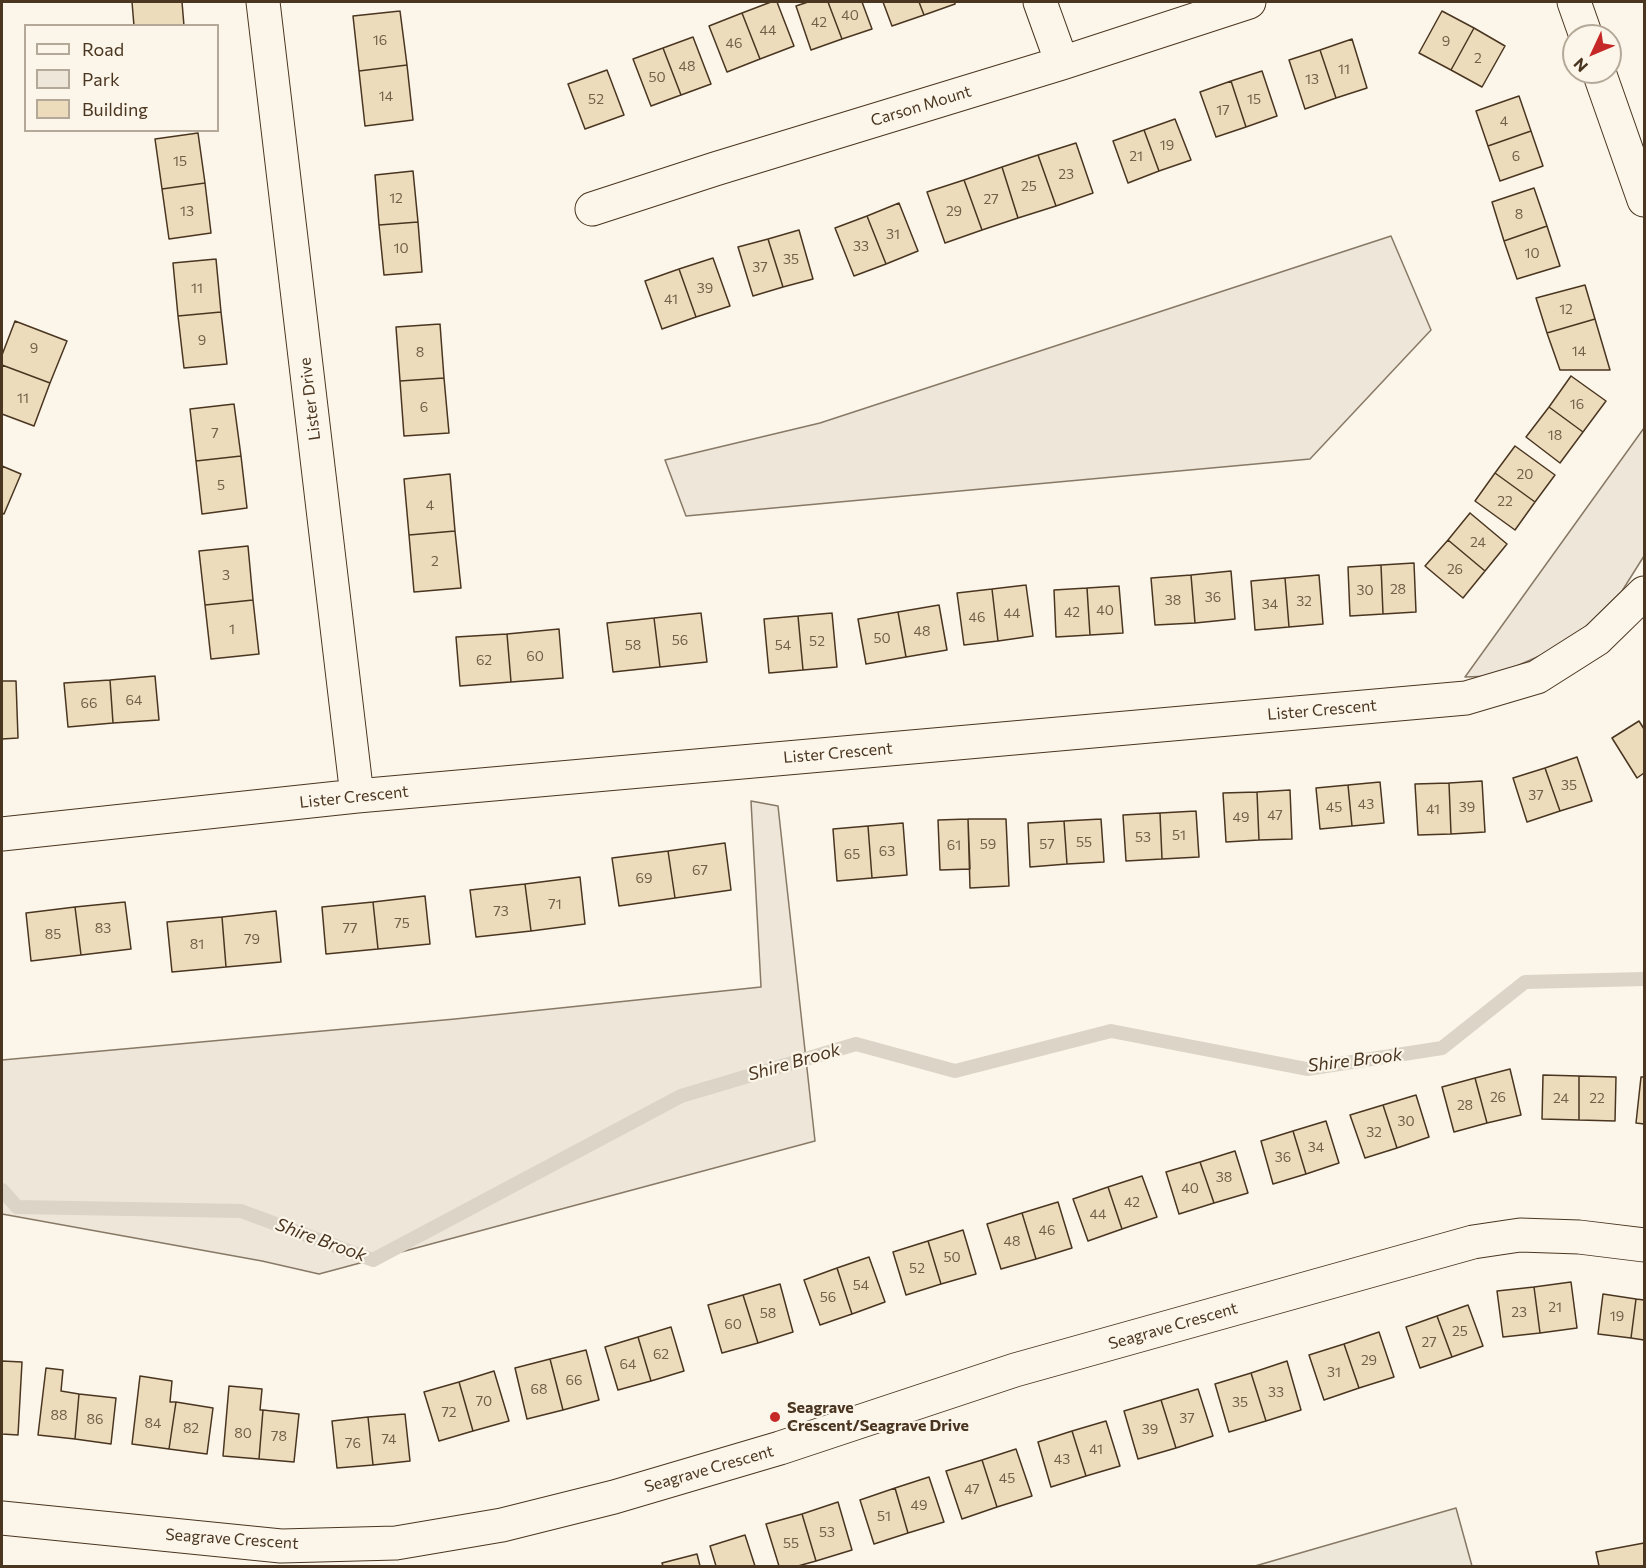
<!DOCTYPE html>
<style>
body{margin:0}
#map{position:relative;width:1646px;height:1568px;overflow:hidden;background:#fbf6e9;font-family:Commissioner,sans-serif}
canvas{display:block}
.frame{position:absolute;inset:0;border:3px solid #4a3520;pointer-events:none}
.legend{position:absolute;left:24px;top:24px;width:195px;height:108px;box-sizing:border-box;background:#fbf6e9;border:2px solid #b4a999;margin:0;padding:8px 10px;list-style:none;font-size:18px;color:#4a3520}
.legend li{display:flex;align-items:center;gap:12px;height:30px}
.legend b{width:30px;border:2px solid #b4a999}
.north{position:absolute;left:1562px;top:24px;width:60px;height:60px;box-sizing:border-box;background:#fbf6e9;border:2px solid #b4a999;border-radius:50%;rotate:226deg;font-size:16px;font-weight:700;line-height:24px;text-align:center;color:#4a3520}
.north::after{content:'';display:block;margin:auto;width:21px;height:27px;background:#c62828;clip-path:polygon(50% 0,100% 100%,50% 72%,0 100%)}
</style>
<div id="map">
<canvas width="1646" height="1568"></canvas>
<div class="frame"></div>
<ul class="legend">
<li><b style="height:8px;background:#fbf6e9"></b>Road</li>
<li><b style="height:16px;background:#ede6d9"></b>Park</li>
<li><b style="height:16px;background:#ecdcbc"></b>Building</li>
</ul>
<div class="north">N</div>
</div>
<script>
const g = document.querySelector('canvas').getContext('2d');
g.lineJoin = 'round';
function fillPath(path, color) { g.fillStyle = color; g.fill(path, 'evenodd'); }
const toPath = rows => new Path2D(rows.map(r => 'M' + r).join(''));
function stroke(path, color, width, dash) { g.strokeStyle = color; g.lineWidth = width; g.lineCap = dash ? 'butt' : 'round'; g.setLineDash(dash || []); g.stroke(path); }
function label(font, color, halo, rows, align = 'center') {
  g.font = font + ' Commissioner,sans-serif'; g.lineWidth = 4.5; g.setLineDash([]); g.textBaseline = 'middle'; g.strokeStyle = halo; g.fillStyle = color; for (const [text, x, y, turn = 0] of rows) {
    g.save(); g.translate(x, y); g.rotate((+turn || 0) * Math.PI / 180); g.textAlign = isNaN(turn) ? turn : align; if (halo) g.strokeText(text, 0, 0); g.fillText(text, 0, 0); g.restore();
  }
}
const green = toPath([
 [1391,236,1431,330,1310,459,686,516,665,460,820,423,1391,236],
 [1644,428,1644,556,1622,591,1569,643,1494,676,1465,677,1644,428],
 [751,801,778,806,815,1141,319,1274,262,1261,2,1214,2,1060,455,1019,761,987,751,801]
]);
fillPath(green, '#ede6d9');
stroke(green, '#887966', 1.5);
const parking = toPath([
 [1456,1508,1472,1566,1255,1566,1456,1508]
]);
fillPath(parking, '#ede7d9');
stroke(parking, '#887966', 1.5);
stroke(toPath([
 [2,1190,17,1207,241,1211,373,1260,681,1096,856,1044,955,1071,1111,1031,1307,1069,1442,1048,1525,982,1644,979]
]), '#dcd4c6', 14);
const building = toPath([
 [132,2,182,2,184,26,134,26,132,2],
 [771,2,777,2,794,46,760,59,742,13,771,2],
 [808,2,828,2,842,39,811,50,796,6,808,2],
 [828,2,862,2,872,29,842,39,828,2],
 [883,2,919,2,924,15,892,26,883,2],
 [919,2,955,2,955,4,924,15,919,2],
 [400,11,407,65,359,71,353,16,400,11],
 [1442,11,1474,28,1451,70,1419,53,1442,11],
 [742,13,760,59,727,72,709,26,742,13],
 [1474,28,1505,46,1482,87,1451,70,1474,28],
 [693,37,711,84,681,95,663,48,693,37],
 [1352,39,1367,88,1336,98,1320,50,1352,39],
 [663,48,681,95,651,106,633,59,663,48],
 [1320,50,1336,98,1305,109,1289,60,1320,50],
 [407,65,413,120,365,126,359,71,407,65],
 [607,70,624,115,585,129,568,84,607,70],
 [1262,71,1277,116,1246,127,1231,81,1262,71],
 [1231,81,1246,127,1216,137,1200,92,1231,81],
 [1519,96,1531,131,1488,146,1476,111,1519,96],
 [1175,119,1191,160,1159,171,1144,130,1175,119],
 [1144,130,1159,171,1128,183,1113,141,1144,130],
 [1531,131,1543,166,1500,181,1488,146,1531,131],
 [198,133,205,183,162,189,155,139,198,133],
 [1076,143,1093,193,1056,206,1038,155,1076,143],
 [1038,155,1056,206,1018,218,1002,167,1038,155],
 [1002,167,1018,218,982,230,964,180,1002,167],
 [413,171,418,222,379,225,375,175,413,171],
 [964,180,982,230,945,243,927,192,964,180],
 [205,183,211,233,169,239,162,189,205,183],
 [1534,188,1547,226,1504,241,1492,202,1534,188],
 [899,203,918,251,886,264,867,216,899,203],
 [867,216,886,264,854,276,835,228,867,216],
 [418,222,422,272,384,275,379,225,418,222],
 [1547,226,1560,266,1517,279,1504,241,1547,226],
 [799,230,813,279,783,287,768,239,799,230],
 [768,239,783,287,753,296,738,247,768,239],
 [713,258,730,306,696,317,679,269,713,258],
 [216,259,221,312,178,316,173,263,216,259],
 [679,269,696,317,662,329,645,281,679,269],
 [1585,285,1595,319,1547,333,1536,298,1585,285],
 [221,312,227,364,184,368,178,316,221,312],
 [1595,319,1610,370,1560,370,1547,333,1595,319],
 [15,321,67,341,50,383,2,365,2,355,15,321],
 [440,324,444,378,400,381,396,327,440,324],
 [2,365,50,383,34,426,2,414,2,365],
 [1571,376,1606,401,1583,432,1549,407,1571,376],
 [444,378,449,433,404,436,400,381,444,378],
 [234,404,241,456,196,461,190,409,234,404],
 [1549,407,1583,432,1560,463,1526,437,1549,407],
 [1515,446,1555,475,1535,502,1495,473,1515,446],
 [241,456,247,508,202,514,196,461,241,456],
 [2,466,21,474,4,514,2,513,2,466],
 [1495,473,1535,502,1515,530,1475,501,1495,473],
 [450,474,455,531,409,535,404,479,450,474],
 [1470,513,1507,544,1485,571,1448,540,1470,513],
 [455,531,461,588,414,592,409,535,455,531],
 [1448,540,1485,571,1463,598,1425,566,1448,540],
 [248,546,253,600,205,605,199,551,248,546],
 [1414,563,1416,612,1383,614,1381,565,1414,563],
 [1381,565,1383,614,1350,616,1348,567,1381,565],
 [1231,571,1235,619,1195,623,1191,575,1231,571],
 [1191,575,1195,623,1155,625,1151,578,1191,575],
 [1319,575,1323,624,1289,627,1285,578,1319,575],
 [1285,578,1289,627,1255,630,1251,581,1285,578],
 [1026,585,1033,636,998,641,992,589,1026,585],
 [1119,586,1123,633,1090,635,1087,588,1119,586],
 [1087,588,1090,635,1056,637,1054,590,1087,588],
 [992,589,998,641,964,645,957,593,992,589],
 [253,600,259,654,211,659,205,605,253,600],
 [939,605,947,650,906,657,898,612,939,605],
 [898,612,906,657,866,664,858,619,898,612],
 [701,613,707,662,660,667,654,618,701,613],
 [832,613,837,667,803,670,798,616,832,613],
 [798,616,803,670,769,673,764,619,798,616],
 [654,618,660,667,613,672,607,623,654,618],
 [559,629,563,678,511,682,507,634,559,629],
 [507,634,511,682,460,686,456,637,507,634],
 [155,676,159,720,113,723,110,680,155,676],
 [110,680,113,723,68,727,64,683,110,680],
 [2,681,16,681,18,738,2,739,2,681],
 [1639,721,1644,729,1644,773,1637,778,1612,738,1639,721],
 [1577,757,1592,801,1560,811,1545,768,1577,757],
 [1545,768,1560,811,1527,822,1513,778,1545,768],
 [1482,781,1485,832,1451,834,1449,783,1482,781],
 [1380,782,1384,823,1352,826,1348,785,1380,782],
 [1449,783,1451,834,1418,835,1415,784,1449,783],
 [1348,785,1352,826,1320,829,1316,788,1348,785],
 [1290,790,1292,839,1259,840,1257,792,1290,790],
 [1257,792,1259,840,1226,842,1223,793,1257,792],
 [1196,811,1199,857,1162,859,1160,813,1196,811],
 [1160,813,1162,859,1126,861,1123,815,1160,813],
 [968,819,1006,819,1009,886,970,888,968,819],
 [968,819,970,869,940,870,938,820,968,819],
 [1101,819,1104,862,1067,864,1064,821,1101,819],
 [1064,821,1067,864,1030,867,1028,823,1064,821],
 [903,823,907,875,872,878,868,826,903,823],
 [868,826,872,878,837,881,833,829,868,826],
 [725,843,731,890,675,898,668,851,725,843],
 [668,851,675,898,619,906,612,858,668,851],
 [580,877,585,924,531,931,525,884,580,877],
 [525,884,531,931,476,937,470,890,525,884],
 [425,896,430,944,378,949,373,902,425,896],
 [125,902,131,949,81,955,75,907,125,902],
 [373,902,378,949,326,954,322,907,373,902],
 [75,907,81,955,31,961,26,913,75,907],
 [276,911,281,962,226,967,222,917,276,911],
 [222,917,226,967,172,972,167,922,222,917],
 [1510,1069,1521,1115,1487,1123,1475,1078,1510,1069],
 [1543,1075,1579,1076,1579,1120,1542,1119,1543,1075],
 [1579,1076,1616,1077,1615,1121,1579,1120,1579,1076],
 [1641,1077,1644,1077,1644,1124,1636,1123,1641,1077],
 [1475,1078,1487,1123,1454,1132,1442,1087,1475,1078],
 [1416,1095,1429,1137,1397,1148,1383,1105,1416,1095],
 [1383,1105,1397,1148,1365,1158,1350,1115,1383,1105],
 [1326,1121,1339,1163,1306,1174,1293,1131,1326,1121],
 [1293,1131,1306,1174,1273,1184,1261,1141,1293,1131],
 [1235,1151,1248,1193,1214,1203,1200,1162,1235,1151],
 [1200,1162,1214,1203,1179,1214,1166,1172,1200,1162],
 [1142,1176,1157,1217,1122,1229,1108,1187,1142,1176],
 [1108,1187,1122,1229,1088,1241,1073,1199,1108,1187],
 [1058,1202,1072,1248,1036,1259,1022,1213,1058,1202],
 [1022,1213,1036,1259,1001,1269,987,1224,1022,1213],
 [963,1230,976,1274,941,1284,928,1241,963,1230],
 [928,1241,941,1284,906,1295,893,1252,928,1241],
 [869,1257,885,1302,852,1314,837,1268,869,1257],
 [837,1268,852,1314,820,1325,804,1280,837,1268],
 [1571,1282,1577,1328,1540,1333,1534,1287,1571,1282],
 [780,1284,793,1332,758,1343,743,1295,780,1284],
 [1534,1287,1540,1333,1503,1337,1497,1291,1534,1287],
 [1603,1294,1636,1299,1631,1338,1598,1334,1603,1294],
 [743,1295,758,1343,722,1353,708,1305,743,1295],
 [1636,1299,1644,1300,1644,1340,1631,1338,1636,1299],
 [1468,1305,1483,1346,1452,1357,1437,1316,1468,1305],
 [1437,1316,1452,1357,1420,1368,1406,1327,1437,1316],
 [671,1327,684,1371,651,1381,638,1337,671,1327],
 [1379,1332,1394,1377,1359,1388,1344,1344,1379,1332],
 [638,1337,651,1381,618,1390,605,1347,638,1337],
 [1344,1344,1359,1388,1324,1400,1309,1355,1344,1344],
 [586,1350,599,1400,563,1410,550,1359,586,1350],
 [550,1359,563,1410,527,1419,515,1368,550,1359],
 [2,1361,22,1362,18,1435,2,1434,2,1361],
 [1287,1361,1301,1410,1266,1421,1251,1373,1287,1361],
 [46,1368,63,1370,61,1391,79,1394,75,1439,38,1435,46,1368],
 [494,1371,509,1421,473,1431,459,1382,494,1371],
 [1251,1373,1266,1421,1229,1432,1215,1384,1251,1373],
 [140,1376,172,1381,170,1402,176,1402,169,1449,132,1444,140,1376],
 [459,1382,473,1431,439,1441,424,1392,459,1382],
 [229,1386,262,1389,260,1410,263,1410,259,1459,223,1456,229,1386],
 [1198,1389,1213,1436,1176,1448,1161,1400,1198,1389],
 [79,1394,116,1398,111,1444,75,1439,79,1394],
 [1161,1400,1176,1448,1138,1459,1124,1411,1161,1400],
 [176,1402,213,1408,207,1454,169,1449,176,1402],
 [263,1410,299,1414,294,1462,259,1459,263,1410],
 [405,1414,410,1461,373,1465,368,1417,405,1414],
 [368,1417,373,1465,337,1468,332,1421,368,1417],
 [1106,1421,1120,1466,1086,1476,1072,1431,1106,1421],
 [1072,1431,1086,1476,1051,1487,1038,1442,1072,1431],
 [1016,1449,1032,1496,997,1507,982,1460,1016,1449],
 [982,1460,997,1507,962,1519,946,1471,982,1460],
 [929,1477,944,1522,908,1533,895,1488,929,1477],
 [895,1488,908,1533,874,1544,860,1500,895,1488],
 [838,1502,852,1550,816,1561,802,1514,838,1502],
 [802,1514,816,1561,798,1566,779,1566,766,1524,802,1514],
 [745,1535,755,1566,716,1566,710,1546,745,1535],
 [1644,1543,1644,1566,1599,1566,1596,1552,1644,1543],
 [697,1554,700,1566,663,1566,662,1563,697,1554]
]);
fillPath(building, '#ecdcbc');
stroke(building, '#4a3520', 1.5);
const minor = toPath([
 [263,2,357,796],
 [1040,2,1062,63],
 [1574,2,1586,36],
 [1599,72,1644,200],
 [592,209,715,169,1062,63,1249,2],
 [2,834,357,796,1466,698,1537,677,1597,639,1644,593],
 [2,1518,281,1546,396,1543,502,1525,614,1497,780,1448,1015,1370,1473,1242,1520,1235,1579,1237,1644,1245]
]);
stroke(minor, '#4a3520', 35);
stroke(minor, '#fbf6e9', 33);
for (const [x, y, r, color] of [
 [775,1417,6,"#c62828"]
]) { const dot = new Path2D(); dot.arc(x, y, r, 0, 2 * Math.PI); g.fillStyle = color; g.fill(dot); stroke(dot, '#fbf6e9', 2); }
label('14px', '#725f47', null, [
 ["40",850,15],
 ["42",819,22],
 ["44",768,30],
 ["16",380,40],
 ["9",1446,41],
 ["46",734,43],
 ["2",1478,58],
 ["48",687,66],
 ["11",1344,69],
 ["50",657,77],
 ["13",1312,79],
 ["14",386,96],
 ["52",596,99],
 ["15",1254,99],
 ["17",1223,110],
 ["4",1504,121],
 ["19",1167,145],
 ["21",1136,156],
 ["6",1516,156],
 ["15",180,161],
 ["23",1066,174],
 ["25",1029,186],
 ["12",396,198],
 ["27",991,199],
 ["13",187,211],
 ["29",954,211],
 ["8",1519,214],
 ["31",893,234],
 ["33",861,246],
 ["10",401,248],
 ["10",1532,253],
 ["35",791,259],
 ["37",760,267],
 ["11",197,288],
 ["39",705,288],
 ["41",671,299],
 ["12",1566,309],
 ["9",202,340],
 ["9",34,348],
 ["14",1579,351],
 ["8",420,352],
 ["11",23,398],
 ["16",1577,404],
 ["6",424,407],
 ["7",215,433],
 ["18",1555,435],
 ["20",1525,474],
 ["5",221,485],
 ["22",1505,501],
 ["4",430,505],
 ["24",1478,542],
 ["2",435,561],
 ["26",1455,569],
 ["3",226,575],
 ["28",1398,589],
 ["30",1365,590],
 ["36",1213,597],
 ["38",1173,600],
 ["32",1304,601],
 ["34",1270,604],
 ["40",1105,610],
 ["42",1072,612],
 ["44",1012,613],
 ["46",977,617],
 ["1",232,629],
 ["48",922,631],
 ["50",882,638],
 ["56",680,640],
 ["52",817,641],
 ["58",633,645],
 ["54",783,645],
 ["60",535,656],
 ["62",484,660],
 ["64",134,700],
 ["66",89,703],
 ["35",1569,785],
 ["37",1536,795],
 ["43",1366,804],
 ["45",1334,807],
 ["39",1467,807],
 ["41",1433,809],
 ["47",1275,815],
 ["49",1241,817],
 ["51",1179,835],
 ["53",1143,837],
 ["55",1084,842],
 ["59",988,844],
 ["57",1047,844],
 ["61",954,845],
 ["63",887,851],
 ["65",852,854],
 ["67",700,870],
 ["69",644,878],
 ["71",555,904],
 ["73",501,911],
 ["75",402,923],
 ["83",103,928],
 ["77",350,928],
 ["85",53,934],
 ["79",252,939],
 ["81",197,944],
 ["26",1498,1097],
 ["24",1561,1098],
 ["22",1597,1098],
 ["28",1465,1105],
 ["30",1406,1121],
 ["32",1374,1132],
 ["34",1316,1147],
 ["36",1283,1157],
 ["38",1224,1177],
 ["40",1190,1188],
 ["42",1132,1202],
 ["44",1098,1214],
 ["46",1047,1230],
 ["48",1012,1241],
 ["50",952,1257],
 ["52",917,1268],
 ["54",861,1285],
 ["56",828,1297],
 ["21",1555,1307],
 ["23",1519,1312],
 ["58",768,1313],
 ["19",1617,1316],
 ["60",733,1324],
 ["25",1460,1331],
 ["27",1429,1342],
 ["62",661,1354],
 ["29",1369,1360],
 ["64",628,1364],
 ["31",1334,1372],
 ["66",574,1380],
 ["68",539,1389],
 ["33",1276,1392],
 ["70",484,1401],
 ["35",1240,1402],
 ["72",449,1412],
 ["88",59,1415],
 ["37",1187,1418],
 ["86",95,1419],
 ["84",153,1423],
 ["82",191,1428],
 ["39",1150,1429],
 ["80",243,1433],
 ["78",279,1436],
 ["74",389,1439],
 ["76",353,1443],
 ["41",1096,1449],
 ["43",1062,1459],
 ["45",1007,1478],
 ["47",972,1489],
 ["49",919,1505],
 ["51",884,1516],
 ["53",827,1532],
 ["55",791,1543]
]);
label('16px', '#4a3520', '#fbf6e9', [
 ["Carson Mount",921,106,-17],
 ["Lister Drive",310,399,-97],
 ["Lister Crescent",1322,710,-5],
 ["Lister Crescent",838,753,-5],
 ["Lister Crescent",354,797,-6],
 ["Seagrave Crescent",1173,1326,-16],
 ["Seagrave Crescent",709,1469,-16],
 ["Seagrave Crescent",232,1539,4]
]);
label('bold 16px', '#4a3520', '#fbf6e9', [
 ["Seagrave",787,1408],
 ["Crescent/Seagrave Drive",787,1426]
], 'left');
label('italic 18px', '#4a3520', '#fbf6e9', [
 ["Shire Brook",1355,1060,-7],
 ["Shire Brook",794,1062,-16],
 ["Shire Brook",321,1240,20]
]);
</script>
